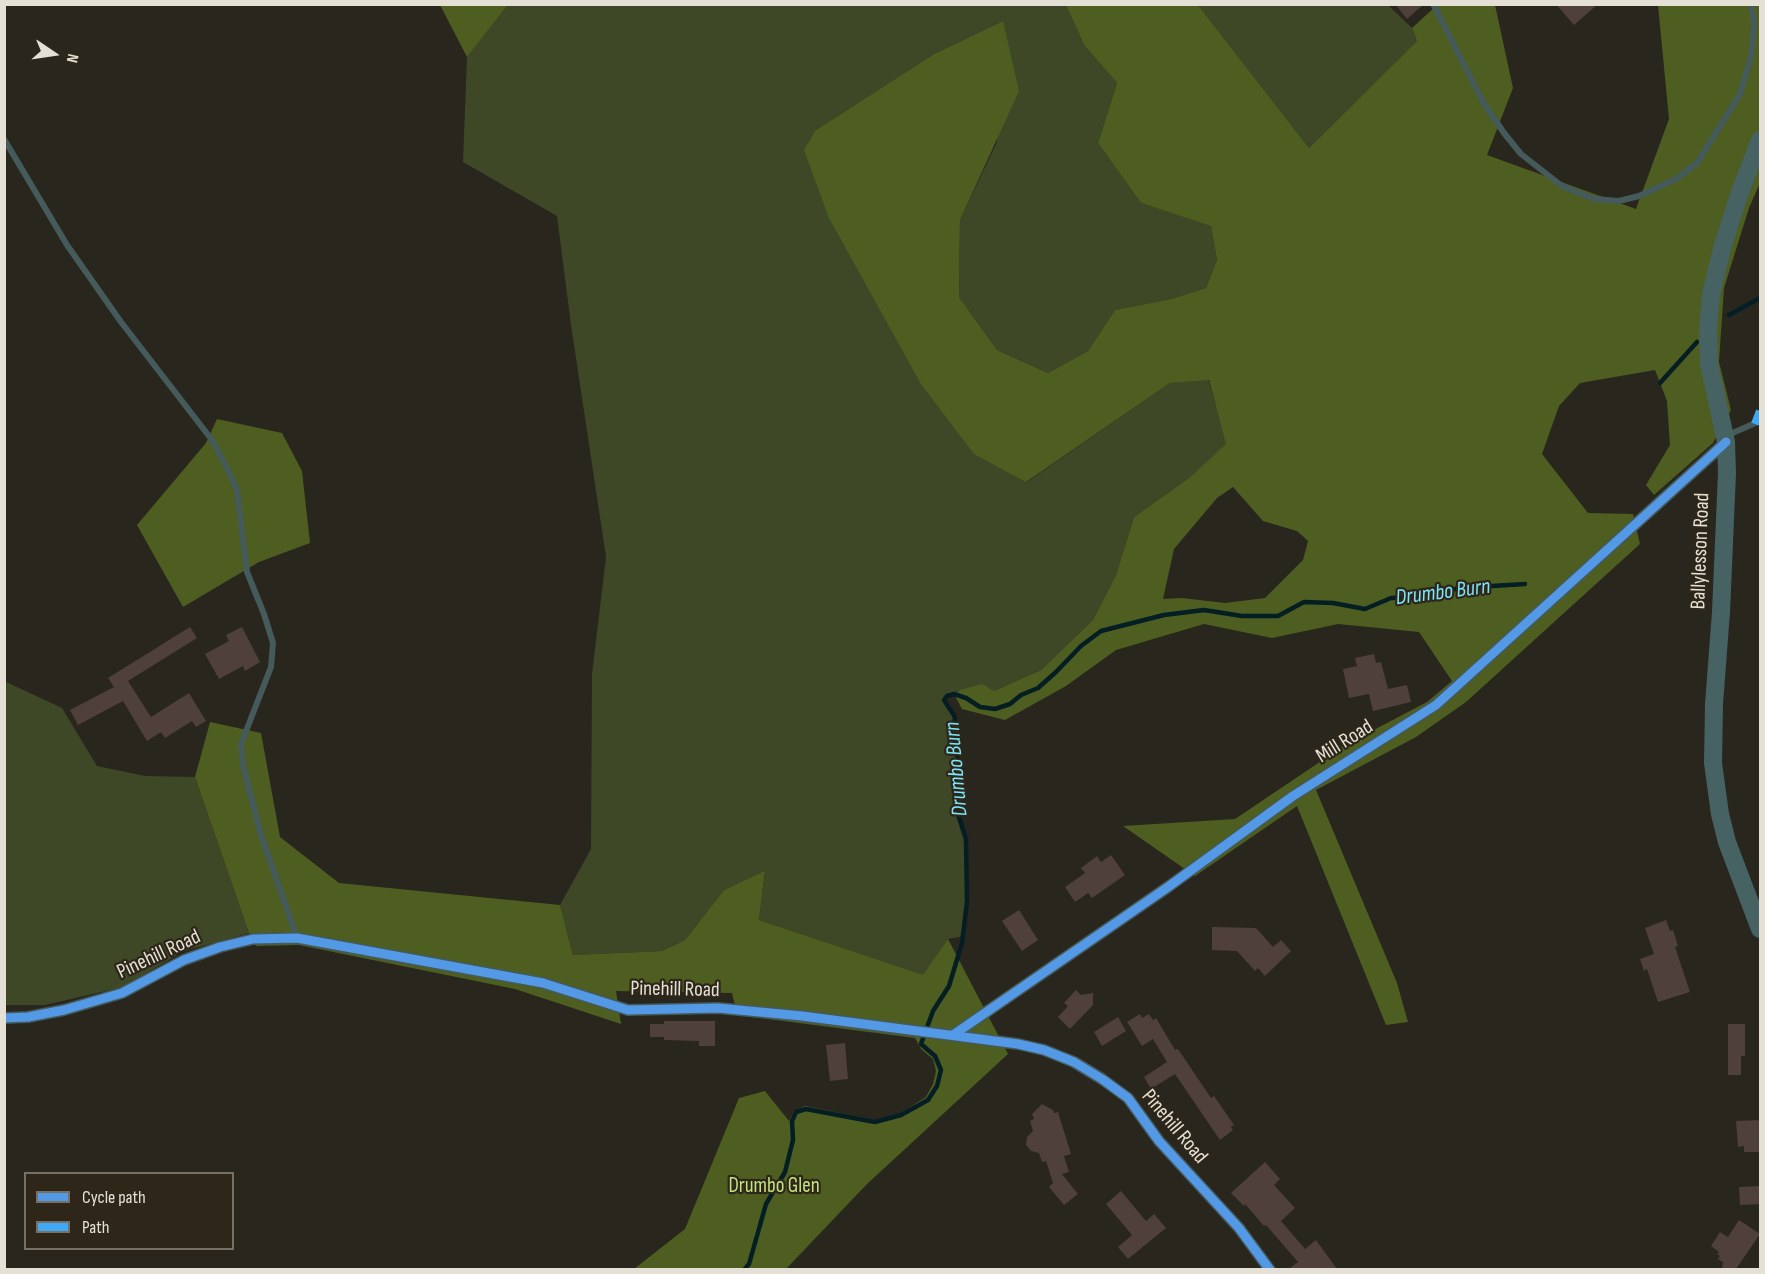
<!DOCTYPE html>
<style>
body{margin:0}
#map{position:relative;width:1765px;height:1274px;overflow:hidden;background:#29261e;font-family:"Sofia Sans Condensed",sans-serif}
canvas{display:block}
.frame{position:absolute;inset:0;border:6px solid #e4e0d6;pointer-events:none}
.legend{position:absolute;left:24px;top:1172px;width:210px;height:78px;box-sizing:border-box;background:#2e2719;border:2px solid #777165;margin:0;padding:8px 10px;list-style:none;font-size:18px;color:#e4e0d6}
.legend li{display:flex;align-items:center;gap:12px;height:30px}
.legend b{width:30px;border:2px solid #777165}
.north{position:absolute;left:24px;top:24px;width:60px;height:60px;-webkit-text-stroke:4px #2e2719;paint-order:stroke;rotate:103deg;font-size:16px;font-weight:700;line-height:24px;text-align:center;color:#e4e0d6}
.north::after{content:'';display:block;margin:auto;width:21px;height:27px;background:#e4e0d6;clip-path:polygon(50% 0,100% 100%,50% 72%,0 100%)}
</style>
<div id="map">
<canvas width="1765" height="1274"></canvas>
<div class="frame"></div>
<ul class="legend">
<li><b style="height:8px;background:#5399e6"></b>Cycle path</li>
<li><b style="height:8px;background:#3fa9f5"></b>Path</li>
</ul>
<div class="north">N</div>
</div>
<script>
const g = document.querySelector('canvas').getContext('2d');
g.lineJoin = 'round';
function fillPath(path, color) { g.fillStyle = color; g.fill(path, 'evenodd'); }
const toPath = rows => new Path2D(rows.map(r => 'M' + r).join(''));
function stroke(path, color, width, dash) { g.strokeStyle = color; g.lineWidth = width; g.lineCap = dash ? 'butt' : 'round'; g.setLineDash(dash || []); g.stroke(path); }
function label(font, color, halo, rows, align = 'center') {
  g.font = font + ' "Sofia Sans Condensed",sans-serif'; g.lineWidth = 4.5; g.setLineDash([]); g.textBaseline = 'middle'; g.strokeStyle = halo; g.fillStyle = color; for (const [text, x, y, turn = 0] of rows) {
    g.save(); g.translate(x, y); g.rotate((+turn || 0) * Math.PI / 180); g.textAlign = isNaN(turn) ? turn : align; if (halo) g.strokeText(text, 0, 0); g.fillText(text, 0, 0); g.restore();
  }
}
fillPath(toPath([
 [508,5,1066,5,1084,45,1117,83,1098,143,1141,203,1211,225,1217,260,1206,288,1171,299,1115,310,1088,351,1048,373,997,350,959,297,960,220,997,142,1003,21,934,54,816,130,1027,482,1170,383,1208,379,1227,444,1189,478,1134,517,1116,575,1093,620,1041,670,994,691,960,690,947,696,944,700,955,717,953,732,960,772,956,808,966,839,967,902,964,936,948,939,924,976,759,920,765,872,724,890,685,940,662,951,573,955,560,905,591,849,592,674,606,557,571,325,557,216,463,162,467,57],
 [1198,5,1388,5,1412,28,1417,41,1309,148],
 [4,681,62,708,97,766,145,776,195,777,249,933,184,951,123,987,45,1005,5,1005]
]), '#3e4826');
fillPath(toPath([
 [440,5,508,5,467,57],
 [1066,5,1198,5,1309,148,1417,41,1412,28,1437,5,1495,5,1513,88,1487,155,1636,209,1669,119,1658,5,1760,5,1760,183,1749,208,1724,288,1719,362,1731,410,1713,443,1654,495,1646,485,1670,445,1667,401,1655,370,1580,383,1559,406,1542,454,1588,513,1633,514,1640,544,1466,702,1416,737,1316,790,1397,983,1408,1022,1386,1025,1297,806,1195,876,1123,826,1235,819,1345,745,1427,702,1452,681,1419,632,1338,624,1272,638,1204,624,1116,650,1066,686,1005,720,962,709,954,694,960,690,982,684,994,691,1041,670,1093,620,1116,575,1134,517,1189,478,1226,444,1209,380,1170,383,1026,482,974,454,921,384,829,218,804,150,816,130,934,54,1003,21,1019,91,960,220,959,297,997,350,1048,373,1088,351,1115,310,1171,299,1206,288,1217,260,1211,226,1141,203,1098,143,1117,83,1084,45],
 [1233,487,1263,521,1297,531,1308,541,1303,560,1265,598,1225,603,1182,598,1163,599,1174,549,1217,498],
 [217,419,282,433,302,471,310,543,259,562,183,607,137,525,206,443],
 [210,722,261,733,280,837,339,883,560,905,573,955,662,951,685,940,724,890,765,871,759,920,923,975,948,939,1008,1054,866,1185,786,1269,634,1269,685,1229,739,1098,765,1091,789,1121,794,1111,805,1106,875,1120,901,1113,926,1097,933,1084,936,1071,933,1059,921,1049,915,1038,737,1015,732,993,616,991,621,1024,515,989,299,945,256,946,249,933,195,777]
]), '#4d5e20');
stroke(toPath([
 [1729,315,1760,298],
 [1660,383,1697,342],
 [744,1270,749,1264,766,1204,785,1172,793,1140,792,1121,796,1112,806,1109,875,1122,901,1115,928,1100,937,1086,941,1070,935,1056,921,1044,933,1011,949,986,962,943,967,902,966,839,956,808,960,772,953,732,955,717,944,700,947,696,954,694,966,698,980,707,995,709,1010,704,1021,695,1038,688,1056,672,1081,646,1101,631,1164,615,1204,610,1242,616,1278,616,1304,602,1333,603,1365,609,1391,598,1425,597,1459,588,1525,584]
]), '#041e23', 4.5);
fillPath(toPath([
 [1395,4,1424,4,1407,19],
 [1556,4,1598,4,1574,25],
 [190,627,197,638,128,681,151,717,189,693,206,721,196,727,192,721,165,738,161,732,147,741,123,701,78,725,70,710,114,687,108,678],
 [242,627,260,662,245,671,243,666,219,679,205,654,229,641,226,635],
 [1374,654,1376,663,1381,662,1388,689,1407,685,1411,702,1373,711,1369,694,1349,698,1343,669,1357,666,1355,658],
 [1111,855,1125,875,1092,898,1088,893,1075,902,1065,887,1085,873,1081,868,1097,856,1101,862],
 [1019,910,1038,940,1022,951,1002,921],
 [1666,920,1670,931,1673,930,1678,946,1675,947,1690,992,1658,1002,1647,969,1644,971,1640,959,1654,954,1645,928],
 [1212,927,1256,928,1273,947,1281,940,1291,951,1265,976,1258,968,1255,971,1237,951,1212,950],
 [1076,990,1081,995,1093,993,1093,1005,1070,1029,1058,1017,1068,1006,1064,1003],
 [1140,1014,1142,1018,1149,1014,1153,1020,1156,1018,1175,1050,1178,1049,1211,1098,1214,1096,1234,1125,1231,1127,1233,1130,1220,1140,1175,1074,1151,1089,1144,1077,1167,1062,1153,1039,1142,1046,1127,1022],
 [1118,1017,1126,1031,1102,1046,1094,1032],
 [664,1021,715,1021,715,1046,699,1046,699,1041,664,1040,664,1037,650,1037,650,1024,664,1024],
 [1728,1024,1745,1024,1745,1056,1741,1056,1741,1075,1728,1075],
 [845,1043,848,1079,830,1081,826,1045],
 [1042,1104,1053,1110,1054,1113,1058,1112,1071,1154,1064,1156,1069,1172,1062,1174,1078,1194,1064,1205,1049,1187,1053,1183,1046,1161,1042,1162,1039,1153,1031,1151,1026,1145,1027,1137,1033,1131,1030,1121,1034,1119,1032,1114],
 [1761,1120,1761,1152,1744,1152,1744,1146,1738,1147,1736,1121],
 [1265,1162,1280,1179,1274,1185,1295,1208,1281,1221,1305,1249,1316,1240,1337,1269,1289,1269,1298,1262,1266,1225,1264,1226,1245,1204,1244,1206,1231,1193],
 [1761,1186,1761,1204,1740,1205,1739,1187],
 [1121,1191,1146,1221,1154,1214,1166,1228,1128,1259,1118,1247,1132,1235,1106,1204],
 [1739,1220,1760,1234,1736,1269,1722,1269,1723,1262,1718,1259,1720,1256,1717,1254,1719,1252,1711,1246,1720,1232,1728,1237]
]), '#4f403c');
stroke(toPath([
 [1433,4,1483,102,1504,133,1521,154,1562,186,1594,199,1619,201,1639,196,1676,179,1697,163,1740,94,1751,56,1754,24,1751,4],
 [4,139,67,245,121,322,212,440,224,462,237,490,247,572,264,614,273,643,271,667,241,744,243,765,260,832,297,938],
 [1728,435,1760,421]
]), '#455a5a', 6);
stroke(toPath([
 [4,1018,28,1017,64,1010,122,993,184,960,220,947,253,939,297,938,543,983,628,1010,718,1008,802,1016,1018,1044,1044,1050,1074,1062,1102,1079,1128,1098,1159,1141,1239,1228,1270,1270],
 [953,1035,1168,887,1293,796,1436,705,1726,442]
]), '#455a5a', 12);
stroke(toPath([
 [1760,140,1739,195,1723,245,1711,294,1708,330,1709,364,1726,442,1727,473,1721,612,1714,704,1713,763,1720,814,1727,842,1760,929]
]), '#466263', 18);
stroke(toPath([
 [1755,424,1760,411]
]), '#3fa9f5', 8, [15, 8]);
stroke(toPath([
 [4,1018,28,1017,64,1010,122,993,184,960,220,947,253,939,297,938,543,983,628,1010,718,1008,802,1016,1018,1044,1044,1050,1074,1062,1102,1079,1128,1098,1159,1141,1239,1228,1270,1270],
 [953,1035,1168,887,1293,796,1436,705,1726,442]
]), '#5399e6', 9);
label('21px', '#e4e0d6', '#2e2719', [
 ["Ballylesson Road",1701,551,-88],
 ["Mill Road",1345,742,-32],
 ["Pinehill Road",159,955,-25],
 ["Pinehill Road",675,990,1],
 ["Pinehill Road",1174,1127,50]
]);
label('21px', '#c3e280', '#2e2719', [
 ["Drumbo Glen",774,1187]
]);
label('italic 22px', '#7ae5fb', '#2e2719', [
 ["Drumbo Burn",1443,593,-7],
 ["Drumbo Burn",957,769,-95]
]);
</script>
